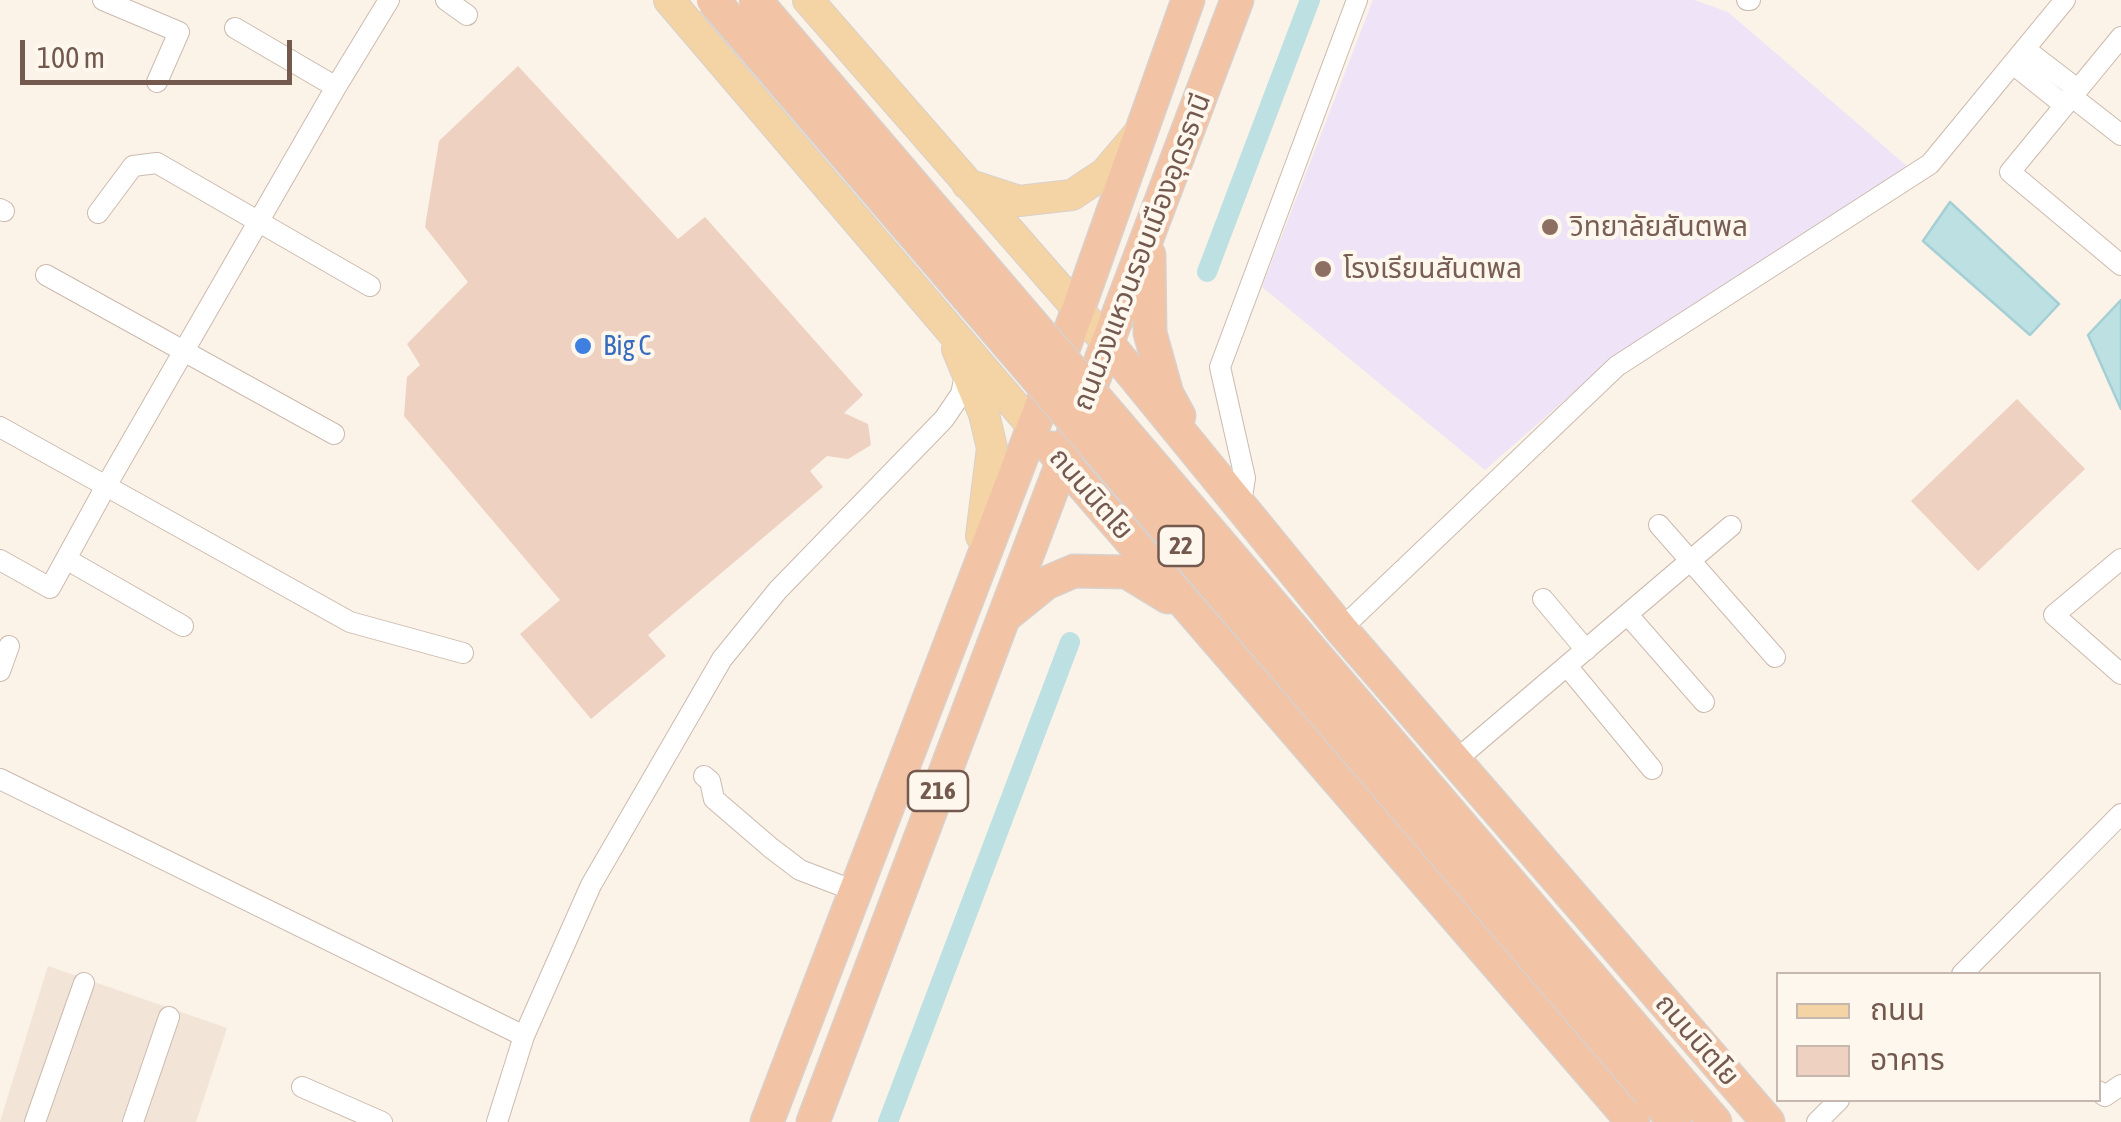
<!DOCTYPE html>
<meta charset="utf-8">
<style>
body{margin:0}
#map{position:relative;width:2121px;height:1122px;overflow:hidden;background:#fbf2e8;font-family:"Asap Condensed","Noto Sans Thai",sans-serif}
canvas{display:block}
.legend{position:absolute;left:1776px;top:972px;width:325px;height:130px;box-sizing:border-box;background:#fef7ee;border:2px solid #c6b8ae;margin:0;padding:12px 18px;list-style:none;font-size:30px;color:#73594e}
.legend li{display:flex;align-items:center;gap:20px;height:50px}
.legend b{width:50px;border:2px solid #c6b8ae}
.scale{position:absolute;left:20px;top:40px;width:272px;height:45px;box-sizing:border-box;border:5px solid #73594e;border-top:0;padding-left:12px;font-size:30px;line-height:35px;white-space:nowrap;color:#73594e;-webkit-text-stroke:8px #fef7ee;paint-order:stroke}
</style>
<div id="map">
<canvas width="2121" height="1122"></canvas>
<ul class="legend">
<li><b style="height:12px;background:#f4d3a5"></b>ถนน</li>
<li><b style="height:28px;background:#eed1c1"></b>อาคาร</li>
</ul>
<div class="scale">100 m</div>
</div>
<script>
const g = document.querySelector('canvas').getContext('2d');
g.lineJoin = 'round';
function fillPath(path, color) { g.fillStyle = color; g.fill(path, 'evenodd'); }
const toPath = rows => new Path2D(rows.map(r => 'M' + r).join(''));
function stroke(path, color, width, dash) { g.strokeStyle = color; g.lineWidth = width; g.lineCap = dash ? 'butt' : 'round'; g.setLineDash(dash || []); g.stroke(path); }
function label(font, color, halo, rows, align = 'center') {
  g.font = font + ' "Asap Condensed","Noto Sans Thai",sans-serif'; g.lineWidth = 8; g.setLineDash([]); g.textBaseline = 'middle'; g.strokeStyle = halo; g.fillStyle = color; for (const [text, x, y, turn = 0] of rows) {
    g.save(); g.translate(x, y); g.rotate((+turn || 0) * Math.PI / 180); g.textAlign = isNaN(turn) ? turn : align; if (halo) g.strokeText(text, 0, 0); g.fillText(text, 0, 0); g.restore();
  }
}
fillPath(toPath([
 [48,966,227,1028,196,1122,0,1122]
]), '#f2e4d7');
fillPath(toPath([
 [1373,0,1694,0,1728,12,1908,167,1614,357,1485,470,1262,287]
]), '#efe4f7');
const water = toPath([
 [1950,202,2059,304,2030,335,1923,241,1950,202],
 [2121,300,2121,409,2088,335,2121,300]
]);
fillPath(water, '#bde0e3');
stroke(water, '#a4cfd4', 2.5);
stroke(toPath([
 [1207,272,1310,0],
 [888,1122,1070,642]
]), '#bde0e3', 20);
fillPath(toPath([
 [518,66,678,239,705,217,863,395,844,413,868,424,871,445,848,459,827,456,810,471,823,487,648,635,666,656,591,719,520,634,560,600,404,416,407,377,420,365,407,344,468,282,425,227,439,141],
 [2017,399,2085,469,1978,571,1911,501]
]), '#eed1c1');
const minor = toPath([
 [103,0,179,32,157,82],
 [446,0,467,15],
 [1747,0,1750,0],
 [235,28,336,87,389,0],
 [2121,37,2010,172,2121,265],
 [2025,49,2077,89],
 [2013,64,2064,105],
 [336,87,106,486,350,622,463,653],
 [2071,96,2121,135],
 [0,209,4,211],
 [98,213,133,166,157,163,370,286],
 [46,275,334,434],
 [0,427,106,486,50,588,0,560],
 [1240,509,1245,478,1220,367,1357,0],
 [1659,525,1775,657],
 [66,559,183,626],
 [2121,559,2054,615,2121,674],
 [1543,599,1586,650],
 [1628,615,1704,702],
 [1341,629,1617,366,1930,164,2065,0],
 [1567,666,1652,769],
 [0,671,9,646],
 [1456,760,1731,526],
 [704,776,710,781,714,799,771,848,800,870,855,891],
 [0,779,524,1036,591,885,722,659,778,590,944,419,961,394,966,371],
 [1962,974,2121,814],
 [302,1087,382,1122],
 [2098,1091,2105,1096,2121,1085],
 [35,1122,84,983],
 [133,1122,169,1017],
 [497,1122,524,1036],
 [1817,1122,1839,1100]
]);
const primary = toPath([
 [669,0,1032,426],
 [808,0,1108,344],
 [967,184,1019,201,1072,195,1105,173,1138,134],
 [957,349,984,414,992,448,981,536]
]);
const trunk = toPath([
 [1149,255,1150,333,1167,394,1179,416],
 [1108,344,1341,629,1768,1122],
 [1051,448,1633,1122],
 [1004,617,1046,583,1074,571,1127,572,1168,597],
 [1672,1072,1715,1122],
 [1649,1092,1675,1122],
 [767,1122,1078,310,1188,0],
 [813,1122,1237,0]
]);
stroke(minor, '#ccbaae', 22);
stroke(primary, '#d8d1cd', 32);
stroke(trunk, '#d8d1cd', 35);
stroke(minor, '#fff', 20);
stroke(primary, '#f4d3a5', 30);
stroke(trunk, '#f2c3a4', 32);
const trunkBridge = toPath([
 [713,0,1649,1092],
 [755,0,1672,1072]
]);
stroke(trunkBridge, '#d8d1cd', 35, []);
stroke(trunkBridge, '#f2c3a4', 32);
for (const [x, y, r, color] of [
 [1550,227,10,"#8d6e63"],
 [1323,269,10,"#8d6e63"],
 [583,346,10,"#3f7fe0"]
]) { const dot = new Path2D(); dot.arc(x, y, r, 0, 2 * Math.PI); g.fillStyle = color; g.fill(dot); stroke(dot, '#fef7ee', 4); }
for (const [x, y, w] of [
 [1181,546,45],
 [938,791,60]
]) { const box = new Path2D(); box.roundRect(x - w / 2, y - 20, w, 40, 8); g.fillStyle = '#fef7ee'; g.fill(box); stroke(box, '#73594e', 2.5); }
label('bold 25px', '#73594e', null, [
 ["22",1181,546],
 ["216",938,791]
]);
label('28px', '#785e54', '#fef7ee', [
 ["วิทยาลัยสันตพล",1570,227],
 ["โรงเรียนสันตพล",1343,269]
], 'left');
label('28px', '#73594e', '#fef7ee', [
 ["ถนนวงแหวนรอบเมืองอุดรธานี",1142,252,-69],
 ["ถนนนิตโย",1091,494,49],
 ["ถนนนิตโย",1697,1040,49]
]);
label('28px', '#366cbe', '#fef7ee', [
 ["Big C",603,346]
], 'left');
</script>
